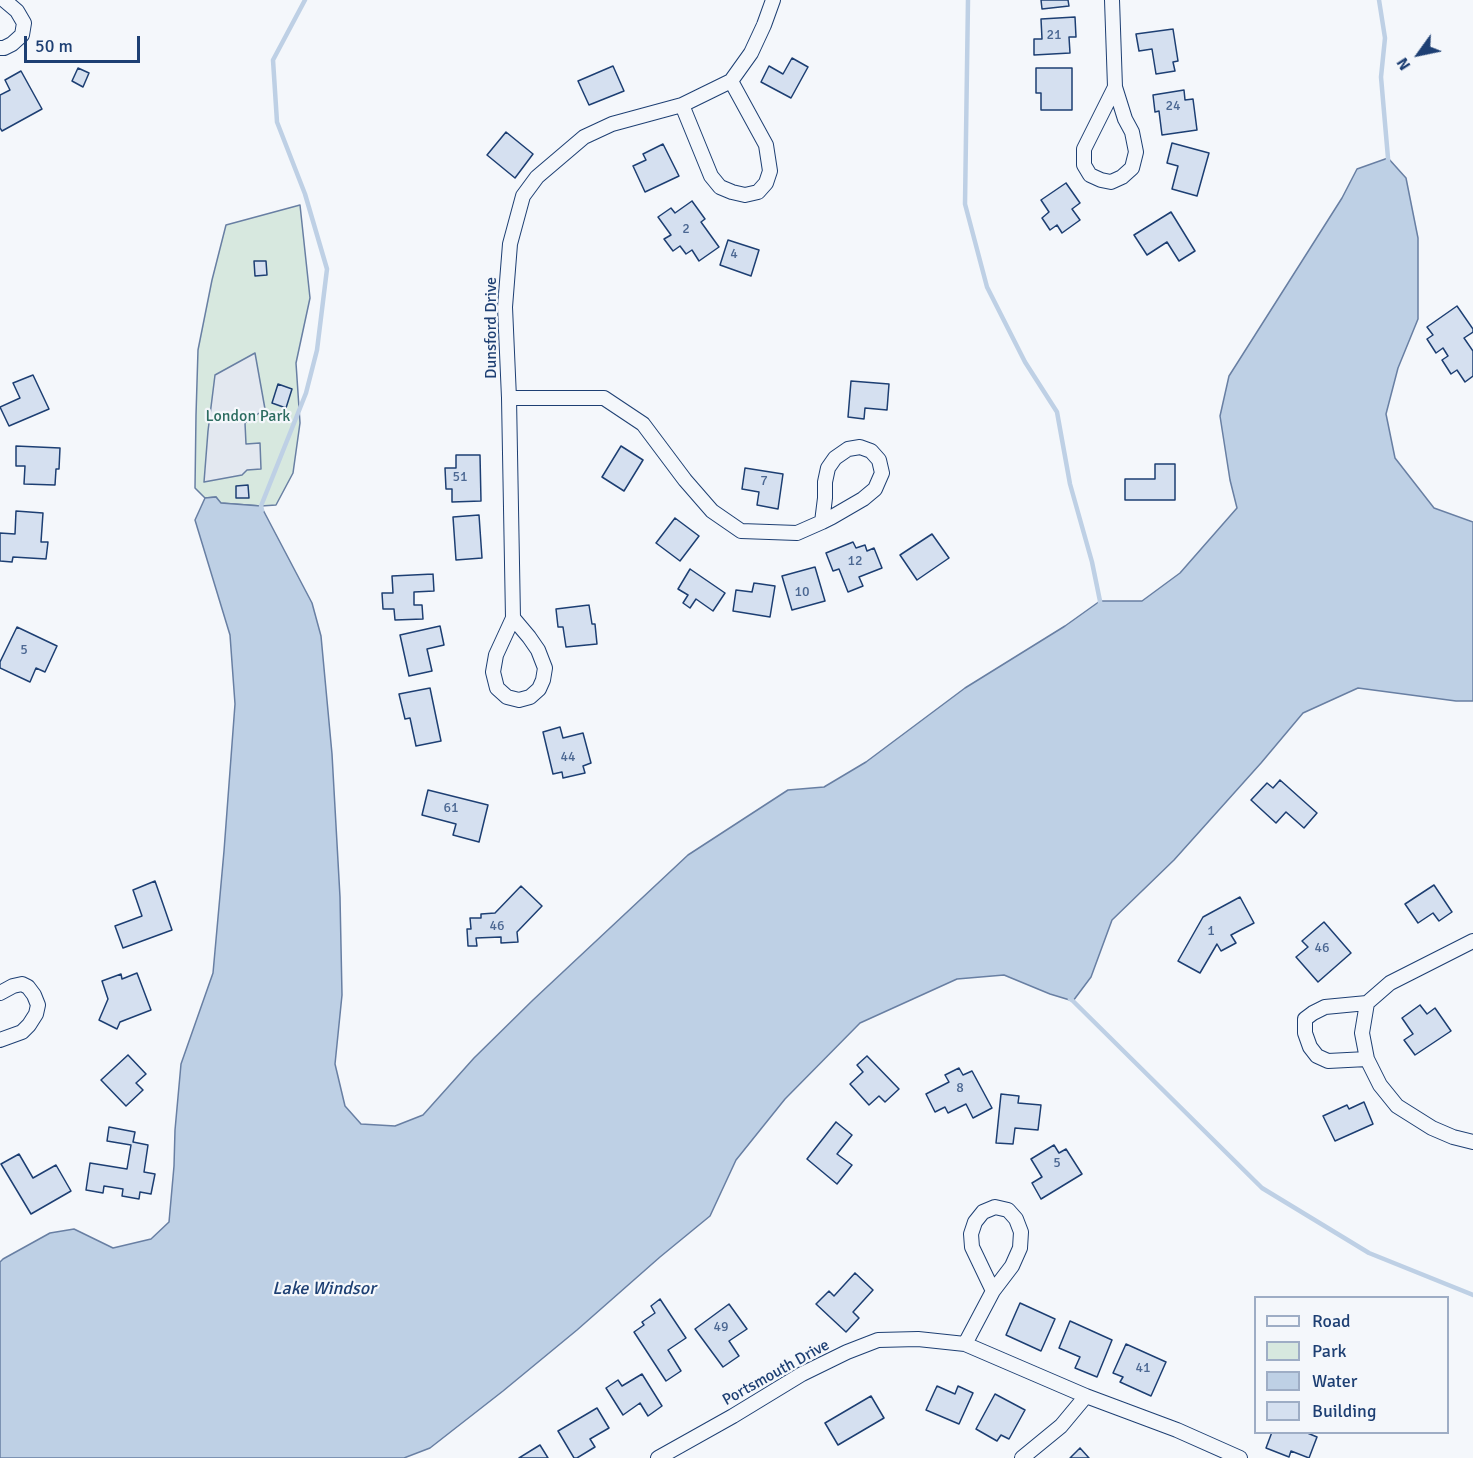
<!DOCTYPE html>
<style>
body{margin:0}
#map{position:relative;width:1473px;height:1458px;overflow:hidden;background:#f4f7fb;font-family:Signika,sans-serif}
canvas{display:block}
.legend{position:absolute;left:1254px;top:1296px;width:195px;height:138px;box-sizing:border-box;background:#f4f7fb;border:2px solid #9eadc5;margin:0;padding:8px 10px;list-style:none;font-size:18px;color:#1d3f73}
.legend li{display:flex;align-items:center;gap:12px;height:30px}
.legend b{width:30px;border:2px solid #9eadc5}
.north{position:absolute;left:1389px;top:24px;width:60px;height:60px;-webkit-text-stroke:4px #f4f7fb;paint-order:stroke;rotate:237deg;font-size:16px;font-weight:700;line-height:24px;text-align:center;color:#1d3f73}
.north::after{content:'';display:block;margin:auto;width:21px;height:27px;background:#1d3f73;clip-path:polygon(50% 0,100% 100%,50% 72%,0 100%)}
.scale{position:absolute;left:24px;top:36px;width:116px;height:27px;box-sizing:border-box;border:3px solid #1d3f73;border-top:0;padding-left:8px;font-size:18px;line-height:21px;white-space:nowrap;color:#1d3f73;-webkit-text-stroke:4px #f4f7fb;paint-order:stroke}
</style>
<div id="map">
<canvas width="1473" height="1458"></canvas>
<ul class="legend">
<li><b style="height:8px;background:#f4f7fb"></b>Road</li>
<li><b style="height:16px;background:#d7e8df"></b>Park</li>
<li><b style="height:16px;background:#bed0e5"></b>Water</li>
<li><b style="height:16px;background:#d5e0f0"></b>Building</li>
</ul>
<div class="north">N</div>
<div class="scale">50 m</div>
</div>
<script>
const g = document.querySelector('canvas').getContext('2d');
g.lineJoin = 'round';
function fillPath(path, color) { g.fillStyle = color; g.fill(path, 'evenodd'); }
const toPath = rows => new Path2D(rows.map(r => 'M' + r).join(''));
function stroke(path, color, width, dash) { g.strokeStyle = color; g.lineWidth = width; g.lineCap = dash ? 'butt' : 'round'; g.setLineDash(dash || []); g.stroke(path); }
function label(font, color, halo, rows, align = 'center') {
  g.font = font + ' Signika,sans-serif'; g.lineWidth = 4.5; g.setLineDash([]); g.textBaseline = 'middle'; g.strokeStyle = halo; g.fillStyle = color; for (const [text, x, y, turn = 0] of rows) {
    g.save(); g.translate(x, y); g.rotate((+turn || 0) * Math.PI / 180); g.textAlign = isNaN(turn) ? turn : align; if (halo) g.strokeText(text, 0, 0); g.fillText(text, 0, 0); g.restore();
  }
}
const green = toPath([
 [300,205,310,298,296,363,300,423,293,473,276,505,261,506,220,503,216,497,205,498,195,488,196,415,198,350,212,280,226,225,300,205]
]);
fillPath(green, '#d7e8df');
stroke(green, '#687fa3', 1.5);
const parking = toPath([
 [255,353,265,409,245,423,246,444,260,443,261,469,247,470,242,475,204,482,208,431,215,375,255,353]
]);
fillPath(parking, '#e3e8f0');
stroke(parking, '#687fa3', 1.5);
const water = toPath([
 [1388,158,1406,178,1418,238,1418,319,1398,368,1386,414,1395,458,1434,508,1473,522,1473,701,1456,701,1358,688,1303,713,1261,763,1174,860,1112,920,1091,977,1073,1001,1050,994,1004,975,957,979,860,1023,785,1099,736,1160,710,1216,660,1257,577,1330,503,1391,430,1448,404,1458,0,1458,0,1262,3,1259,50,1233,74,1229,113,1248,151,1239,169,1222,174,1166,175,1130,181,1064,213,973,224,851,235,704,230,635,195,520,205,498,216,497,221,503,261,506,312,603,321,636,332,754,340,897,342,995,335,1064,345,1106,361,1124,395,1126,423,1115,474,1058,533,1000,688,855,788,790,824,787,866,762,965,688,1065,626,1100,601,1142,601,1180,573,1237,508,1230,480,1220,416,1229,376,1342,198,1357,169,1388,158]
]);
fillPath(water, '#bed0e5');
stroke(water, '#687fa3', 1.5);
stroke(toPath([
 [968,0,965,204,987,287,1025,362,1057,412,1070,484,1092,562,1100,601,1100,607],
 [1379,0,1385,38,1381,77,1388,158,1388,163],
 [262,510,261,506,306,393,317,350,327,269,305,194,277,122,273,60,305,0],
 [1070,999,1073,1001,1262,1188,1369,1253,1473,1295]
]), '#bed0e5', 4.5);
const building = toPath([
 [1041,0,1068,0,1069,6,1042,9,1041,0],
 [1075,17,1076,37,1069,37,1070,53,1034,55,1034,39,1042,39,1041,19,1075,17],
 [1173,29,1178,61,1173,62,1175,71,1156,74,1152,49,1139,51,1136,34,1173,29],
 [792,58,808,67,791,98,761,82,769,66,783,74,792,58],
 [613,66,624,91,589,105,578,81,613,66],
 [78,68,89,73,83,87,72,81,78,68],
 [1036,68,1072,68,1072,110,1041,110,1041,93,1036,93,1036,68],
 [21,71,42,109,2,131,0,128,0,95,10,90,5,80,21,71],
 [1184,90,1185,100,1193,99,1197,130,1162,135,1159,111,1155,112,1153,95,1184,90],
 [506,132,533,154,515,178,487,155,506,132],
 [1172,143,1209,153,1197,196,1172,189,1178,166,1167,163,1172,143],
 [663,144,679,176,645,192,633,166,646,160,643,154,663,144],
 [1066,183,1080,203,1072,209,1080,220,1062,233,1057,225,1050,230,1042,218,1049,212,1041,200,1066,183],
 [692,201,705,219,701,222,719,247,699,261,692,250,686,254,680,246,673,251,664,239,671,235,658,217,671,208,675,213,692,201],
 [1171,212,1195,251,1179,261,1167,242,1147,255,1134,235,1171,212],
 [728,240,759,250,751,276,720,265,728,240],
 [254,261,266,261,267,275,255,276,254,261],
 [1457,306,1473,329,1473,332,1464,338,1473,351,1473,376,1465,382,1457,370,1451,374,1442,360,1448,356,1443,348,1436,353,1427,339,1433,335,1427,327,1457,306],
 [33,375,49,409,9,426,0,407,20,398,13,383,33,375],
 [851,381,889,384,887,410,865,408,864,419,848,417,851,381],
 [278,384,292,389,286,408,272,403,278,384],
 [16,446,60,448,59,469,56,469,55,485,24,484,25,466,16,466,16,446],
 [621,446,643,460,624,491,602,477,621,446],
 [456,455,480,455,481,501,452,502,452,489,446,489,445,468,456,468,456,455],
 [1155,464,1175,464,1175,500,1125,500,1125,479,1155,479,1155,464],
 [745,468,783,474,778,509,757,505,759,492,742,489,745,468],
 [248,485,249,498,236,498,236,486,248,485],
 [16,511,43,513,41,542,48,542,46,559,13,557,12,562,0,561,0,533,15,534,16,511],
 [479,515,482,558,456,560,453,517,479,515],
 [675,518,699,536,680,561,656,543,675,518],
 [932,534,949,558,917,580,900,555,932,534],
 [853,542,856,548,865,545,867,551,874,548,882,568,859,577,863,586,848,592,839,569,833,571,826,553,853,542],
 [815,567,825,601,792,610,782,576,815,567],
 [690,569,725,593,713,611,696,599,690,608,683,603,688,595,678,589,690,569],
 [433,574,434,591,414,592,414,605,422,605,423,619,395,620,394,609,383,609,382,593,393,593,392,576,433,574],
 [754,583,775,586,770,617,733,611,736,590,752,592,754,583],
 [589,605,592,624,595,624,597,644,566,647,563,627,558,627,556,609,589,605],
 [440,626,444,645,427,649,432,671,409,676,400,635,440,626],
 [17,627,57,646,45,672,36,668,30,682,0,668,0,662,17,627],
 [430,688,441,741,416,746,410,718,405,719,399,694,430,688],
 [560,727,563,738,583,733,591,763,583,766,585,773,563,778,562,772,553,774,543,732,560,727],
 [1280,780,1317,813,1304,828,1286,812,1276,823,1251,800,1267,783,1273,788,1280,780],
 [428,790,488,805,479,842,453,835,456,824,422,815,428,790],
 [155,881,172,930,123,948,115,926,142,916,133,890,155,881],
 [1434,885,1452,912,1439,921,1433,913,1418,923,1405,904,1434,885],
 [521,886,542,906,517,932,518,942,501,943,501,937,476,938,477,946,468,946,467,929,471,929,470,918,481,918,481,914,495,913,521,886],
 [1240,897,1254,923,1231,935,1236,943,1221,951,1217,944,1200,973,1178,961,1203,917,1240,897],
 [1324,922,1351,953,1318,982,1296,957,1308,947,1302,941,1324,922],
 [137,973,151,1010,120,1022,117,1029,99,1020,108,999,102,981,121,974,122,979,137,973],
 [1420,1005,1427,1014,1435,1008,1451,1031,1415,1055,1404,1040,1413,1034,1402,1018,1420,1005],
 [128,1055,146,1074,136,1083,143,1090,126,1106,101,1080,128,1055],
 [867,1056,899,1089,885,1102,879,1096,869,1105,850,1084,863,1072,857,1065,867,1056],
 [959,1068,963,1075,972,1071,992,1108,973,1118,966,1104,948,1113,945,1107,935,1112,926,1094,949,1082,945,1075,959,1068],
 [1001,1094,1019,1096,1018,1103,1041,1105,1038,1130,1015,1128,1013,1144,996,1143,1001,1094],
 [1364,1102,1373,1124,1335,1141,1323,1116,1347,1105,1349,1109,1364,1102],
 [836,1122,852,1135,837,1154,852,1165,837,1184,807,1159,836,1122],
 [109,1127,135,1132,133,1142,148,1145,144,1172,155,1174,151,1194,140,1192,139,1199,122,1196,123,1189,104,1186,103,1193,86,1190,90,1163,127,1169,131,1145,107,1141,109,1127],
 [1054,1145,1059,1153,1066,1149,1082,1174,1041,1199,1032,1183,1042,1177,1031,1159,1054,1145],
 [19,1154,33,1178,56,1165,71,1191,31,1214,1,1164,19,1154],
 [855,1273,873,1290,853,1312,859,1318,846,1332,816,1304,829,1291,834,1296,855,1273],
 [660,1299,686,1338,668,1350,681,1371,666,1381,634,1332,644,1325,642,1322,655,1313,651,1306,660,1299],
 [1020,1303,1055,1319,1041,1351,1006,1335,1020,1303],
 [729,1304,747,1329,729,1341,739,1356,723,1367,695,1329,729,1304],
 [1070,1321,1112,1340,1097,1377,1075,1368,1080,1357,1059,1348,1070,1321],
 [1126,1344,1166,1362,1151,1396,1120,1382,1123,1377,1113,1373,1126,1344],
 [642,1374,662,1406,648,1416,640,1403,623,1415,606,1388,618,1380,622,1386,642,1374],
 [937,1386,955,1394,958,1386,973,1393,959,1424,926,1410,937,1386],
 [995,1394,1025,1410,1009,1439,1001,1435,997,1441,976,1429,995,1394],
 [871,1396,884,1418,838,1445,825,1423,871,1396],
 [597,1408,609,1428,590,1439,595,1447,577,1458,574,1458,558,1431,597,1408],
 [1272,1432,1305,1432,1317,1437,1309,1458,1291,1451,1289,1457,1266,1448,1272,1432],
 [540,1445,548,1458,519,1458,540,1445],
 [1080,1448,1089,1458,1070,1458,1080,1448]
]);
fillPath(building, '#d5e0f0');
stroke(building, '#1d3f73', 1.5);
const street = toPath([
 [1112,0,1115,87,1125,119,1132,132,1136,152,1132,168,1122,177,1111,182,1101,180,1090,175,1084,165,1084,149,1115,87],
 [0,48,4,48,12,44,22,35,24,23,17,11,4,0],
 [682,105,711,176,720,187,732,192,745,195,758,192,766,183,770,171,766,145,731,81],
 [509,398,604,398,643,424,685,480,712,511,741,531,797,533,822,522,832,517,863,499,875,489,882,473,879,460,871,451,860,447,848,449,835,458,828,468,825,482,825,498,822,522],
 [513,618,529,637,538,650,545,668,543,680,539,689,530,697,519,700,507,697,497,688,493,672,496,655,513,618,509,398,505,307,510,244,523,196,537,177,584,137,612,124,682,105,731,81,751,53,764,25,773,0],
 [1473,941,1390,983,1367,1003,1362,1033,1367,1059,1380,1085,1397,1106,1432,1128,1453,1137,1473,1142],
 [0,993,13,986,22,984,28,987,34,995,38,1005,36,1014,29,1025,22,1032,0,1040],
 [1367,1003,1325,1007,1313,1013,1305,1019,1305,1033,1310,1047,1317,1056,1328,1061,1367,1059],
 [965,1344,993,1291,1012,1266,1020,1248,1021,1232,1016,1219,1008,1210,995,1207,983,1212,975,1222,971,1234,972,1247,993,1291],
 [658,1458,733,1416,802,1374,847,1352,878,1340,918,1339,965,1344,1086,1396,1177,1430,1240,1458],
 [1022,1458,1061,1426,1086,1396]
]);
stroke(street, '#1d3f73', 16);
stroke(street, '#f4f7fb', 14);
label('14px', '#4b6792', null, [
 ["21",1054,35],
 ["24",1173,106],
 ["2",686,229],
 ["4",734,254],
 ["51",460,477],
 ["7",764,481],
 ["12",855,561],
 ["10",802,592],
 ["5",24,650],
 ["44",568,757],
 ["61",451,808],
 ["46",497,926],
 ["1",1211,931],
 ["46",1322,948],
 ["8",960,1088],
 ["5",1057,1163],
 ["49",721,1327],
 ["41",1143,1368]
]);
label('16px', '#1d3f73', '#f4f7fb', [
 ["Dunsford Drive",492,328,-90],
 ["Portsmouth Drive",776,1373,-29]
]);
label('16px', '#2c6c60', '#f4f7fb', [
 ["London Park",248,417]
]);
label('italic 18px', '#1d3f73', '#f4f7fb', [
 ["Lake Windsor",324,1289]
]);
</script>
